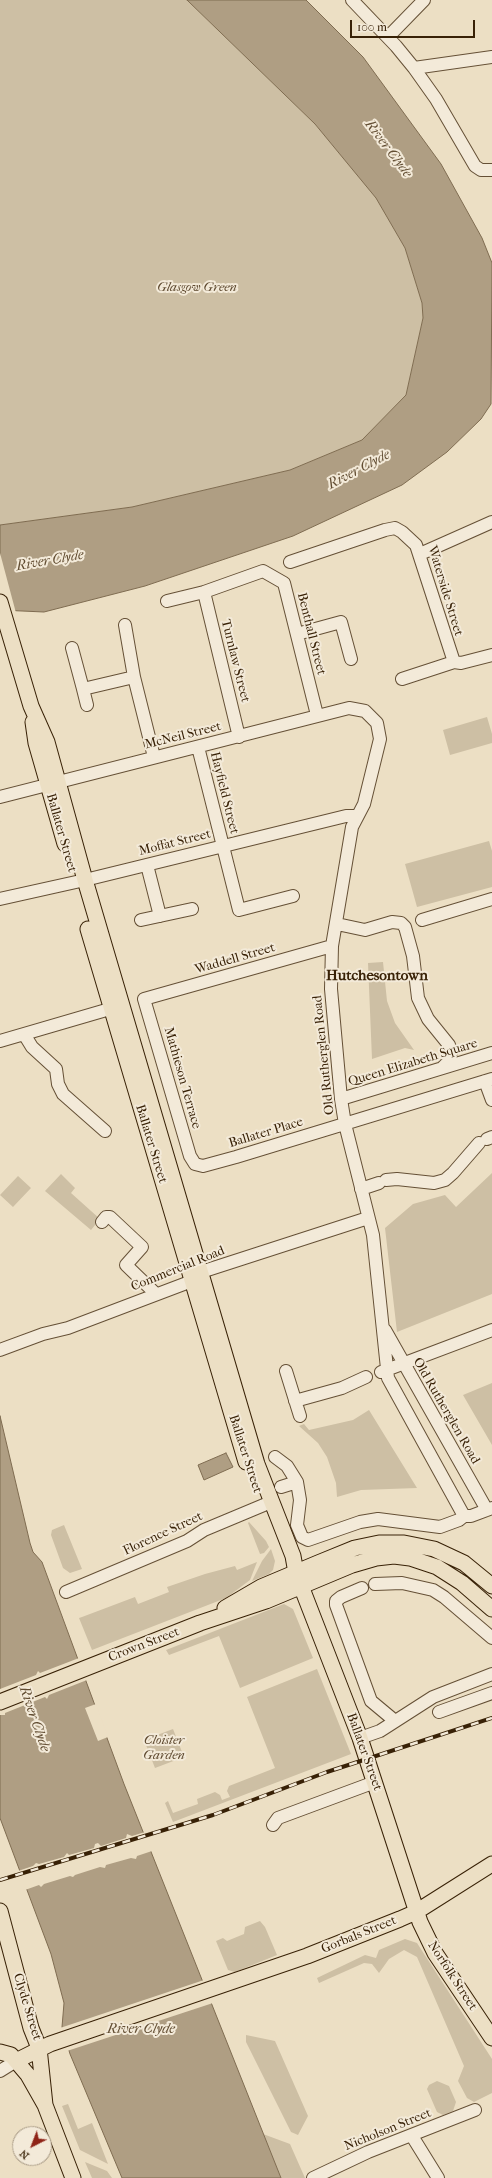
<!DOCTYPE html>
<style>
body{margin:0}
#map{position:relative;width:492px;height:2178px;overflow:hidden;background:#ecdfc4;font-family:"IM FELL French Canon",serif}
canvas{display:block}
.north{position:absolute;left:12px;top:2126px;width:40px;height:40px;box-sizing:border-box;background:#f3ead9;border:1px solid #a89a85;border-radius:50%;rotate:222deg;font-size:11px;font-weight:700;line-height:16px;text-align:center;color:#382106}
.north::after{content:'';display:block;margin:auto;width:14px;height:18px;background:#8f2418;clip-path:polygon(50% 0,100% 100%,50% 72%,0 100%)}
.scale{position:absolute;left:350px;top:20px;width:125px;height:18px;box-sizing:border-box;border:2px solid #382106;border-top:0;padding-left:5px;font-size:12px;line-height:14px;white-space:nowrap;color:#382106;-webkit-text-stroke:3px #f3ead9;paint-order:stroke}
</style>
<div id="map">
<canvas width="492" height="2178"></canvas>
<div class="north">N</div>
<div class="scale">100 m</div>
</div>
<script>
const g = document.querySelector('canvas').getContext('2d');
g.lineJoin = 'round';
function fillPath(path, color) { g.fillStyle = color; g.fill(path, 'evenodd'); }
const toPath = rows => new Path2D(rows.map(r => 'M' + r).join(''));
function stroke(path, color, width, dash) { g.strokeStyle = color; g.lineWidth = width; g.lineCap = dash ? 'butt' : 'round'; g.setLineDash(dash || []); g.stroke(path); }
function label(font, color, halo, rows, align = 'center') {
  g.font = font + ' "IM FELL French Canon",serif'; g.lineWidth = 4; g.setLineDash([]); g.textBaseline = 'middle'; g.strokeStyle = halo; g.fillStyle = color; for (const [text, x, y, turn = 0] of rows) {
    g.save(); g.translate(x, y); g.rotate((+turn || 0) * Math.PI / 180); g.textAlign = isNaN(turn) ? turn : align; if (halo) g.strokeText(text, 0, 0); g.fillText(text, 0, 0); g.restore();
  }
}
fillPath(toPath([
 [0,0,187,0,315,124,376,197,405,248,422,303,423,318,406,395,362,440,290,470,132,507,0,525],
 [487,717,492,734,492,743,450,755,443,730],
 [489,841,492,851,492,887,417,907,405,864],
 [383,962,387,1001,395,1023,414,1050,405,1048,372,1059,368,963],
 [492,1173,492,1294,397,1332,385,1228,413,1204,445,1195,456,1207],
 [61,1174,75,1188,71,1193,100,1219,91,1230,45,1191],
 [18,1176,31,1188,13,1207,0,1195],
 [492,1383,492,1445,463,1395],
 [369,1410,417,1488,361,1490,337,1497,336,1483,327,1457,318,1443,299,1426,304,1424,309,1430,353,1420],
 [249,1522,266,1541,269,1547,264,1553,260,1554,248,1523],
 [64,1525,82,1569,70,1573,63,1568,51,1535,52,1530],
 [271,1549,275,1561,273,1570,269,1574,252,1581,262,1561],
 [257,1562,250,1580,226,1598,92,1650,79,1618,82,1617,135,1597,138,1604,169,1592,167,1587,205,1574,235,1566,237,1570],
 [284,1604,293,1609,313,1658,240,1688,219,1636,169,1655,166,1650],
 [317,1669,351,1754,173,1822,165,1803,168,1801,173,1813,198,1804,197,1799,215,1792,220,1795,222,1800,230,1797,227,1791,229,1786,275,1768,247,1697],
 [173,1729,184,1757,155,1768,144,1740],
 [260,1921,265,1927,277,1955,235,1972,228,1970,216,1941,223,1938,227,1941,244,1934,245,1927],
 [405,1939,417,1943,492,2059,492,2093,474,2102,467,2098,458,2081,464,2066,417,1957,404,1950,389,1959,379,1973,372,1964,364,1963,319,1983,317,1978,365,1955,376,1958,379,1950],
 [246,2035,275,2041,308,2116,298,2135,291,2132,246,2042],
 [437,2081,449,2086,456,2102,453,2111,443,2115,437,2112,427,2089,429,2085],
 [68,2104,78,2129,92,2123,108,2164,80,2150,62,2106],
 [263,2134,290,2144,305,2178,281,2178],
 [85,2162,107,2171,112,2178,92,2178]
]), '#cdbfa4');
const water = toPath([
 [187,0,306,0,363,57,441,164,482,238,492,263,491,404,481,419,447,452,402,485,293,536,145,586,44,612,0,610,0,525,132,507,290,470,362,440,406,395,423,318,422,303,405,248,376,198,315,124,187,0],
 [0,1416,30,1543,33,1552,42,1562,124,1784,281,2178,122,2178,70,2054,62,2027,64,2003,51,1954,0,1818,0,1416],
 [226,1453,233,1467,204,1480,198,1465,226,1453]
]);
fillPath(water, '#af9e83');
stroke(water, '#7f6c51', 1);
fillPath(toPath([
 [0,553,16,613,0,612],
 [79,1658,87,1680,49,1695,47,1699,45,1697,5,1713,5,1715,0,1715,0,1689,36,1675,38,1671,40,1673],
 [96,1704,108,1737,98,1741,85,1708],
 [145,1832,152,1851,137,1856,136,1859,131,1858,106,1865,105,1868,100,1867,75,1875,73,1877,70,1876,44,1884,41,1887,39,1885,25,1890,18,1871,33,1866,36,1863,39,1864,64,1857,67,1853,69,1855,94,1848,95,1844,98,1843,101,1846,126,1838,127,1834,132,1836],
 [204,1980,213,2003,67,2051,60,2028]
]), '#ecdfc4');
const minor = toPath([
 [352,0,396,46,414,68,436,99,475,166,481,170,492,170],
 [388,37,424,0],
 [414,68,492,57],
 [420,554,492,522],
 [290,562,385,530,395,528,402,532,416,545,454,662],
 [204,592,239,737],
 [167,601,204,592,263,571,284,583,317,715],
 [125,625,134,677,154,757],
 [297,634,341,622,351,659],
 [72,648,83,689,134,677],
 [402,679,454,662,461,663,492,655],
 [83,689,87,705],
 [198,747,239,910,293,896],
 [0,797,349,708,365,711,377,723,380,739,364,804,352,827,332,946,331,989,341,1099,345,1124,373,1235,388,1378,464,1516],
 [147,865,160,916],
 [0,899,85,880,346,816,357,816],
 [141,920,192,909],
 [422,920,492,899],
 [337,924,365,930,392,922,401,923,405,927,413,956,418,998,428,1019,449,1045,451,1052,448,1062,442,1068],
 [332,946,144,999,190,1156,195,1164,203,1166,236,1157,492,1079],
 [24,1034,32,1047,56,1069,58,1084,63,1094,105,1131],
 [0,1041,120,1006],
 [485,1081,492,1100],
 [341,1099,492,1053],
 [487,1139,492,1137],
 [386,1180,397,1179,434,1183,445,1180,453,1173,479,1143],
 [361,1189,379,1183],
 [102,1222,106,1217,110,1217,142,1247,126,1265,156,1294],
 [385,1330,487,1510],
 [0,1350,43,1334,68,1328,192,1281,201,1272,368,1218],
 [286,1371,300,1416],
 [381,1372,492,1330],
 [295,1401,342,1388,366,1377],
 [275,1457,287,1466,297,1482,300,1500,297,1525,302,1537,308,1540,360,1522,378,1519,440,1527,459,1520,464,1516],
 [281,1487,297,1482],
 [464,1516,471,1516,492,1508],
 [375,1584,402,1583,433,1590,444,1597,492,1638],
 [362,1588,341,1597,336,1601,336,1605,371,1701,395,1721],
 [66,1592,187,1541,204,1530,271,1502],
 [439,1712,492,1693],
 [360,1738,380,1731,433,1697,492,1674],
 [273,1825,278,1818,375,1782],
 [0,2071,16,2061],
 [412,2136,438,2178],
 [313,2178,368,2152,475,2110]
]);
const major = toPath([
 [0,602,31,706,47,742,85,880,257,1464,293,1556,296,1573,360,1738,420,1922,435,1953,492,2038],
 [33,722,36,743,65,844],
 [88,929,246,1462],
 [225,1608,261,1587,318,1563,355,1548,379,1543,404,1543,434,1549,464,1563,492,1586],
 [0,1702,200,1623,266,1601,352,1565,376,1558,394,1556,410,1558,437,1567,462,1583,492,1609],
 [0,1911,31,2028,39,2048,45,2105],
 [0,2052,11,2055,28,2075,45,2105,73,2178],
 [16,2061,50,2044,307,1956,400,1919,416,1912,492,1864]
]);
stroke(minor, '#655036', 14);
stroke(major, '#382106', 17);
stroke(minor, '#f3ead9', 12);
stroke(major, '#ecdfc4', 15);
const rail = toPath([
 [0,1880,213,1815,327,1772,492,1718]
]);
stroke(rail, '#382106', 4);
stroke(rail, '#f3ead9', 2.5, [8]);
label('italic 13px', '#5d482e', '#f3ead9', [
 ["Glasgow Green",197,288],
 ["Cloister",164,1741],
 ["Garden",164,1756]
]);
label('13px', '#382106', '#f3ead9', [
 ["Waterside Street",445,591,73],
 ["Benthall Street",311,634,76],
 ["Turnlaw Street",235,661,76],
 ["McNeil Street",183,736,-14],
 ["Hayfield Street",224,793,76],
 ["Ballater Street",61,833,74],
 ["Moffat Street",175,843,-14],
 ["Waddell Street",235,959,-16],
 ["Old Rutherglen Road",324,1055,-96],
 ["Queen Elizabeth Square",413,1063,-17],
 ["Mathieson Terrace",182,1078,74],
 ["Ballater Place",266,1133,-17],
 ["Ballater Street",151,1144,73],
 ["Commercial Road",178,1269,-22],
 ["Old Rutherglen Road",446,1411,60],
 ["Ballater Street",245,1454,72],
 ["Florence Street",163,1534,-25],
 ["Crown Street",144,1645,-21],
 ["Ballater Street",364,1752,70],
 ["Gorbals Street",359,1935,-22],
 ["Norfolk Street",452,1976,57],
 ["Clyde Street",27,2007,73],
 ["Nicholson Street",388,2130,-22]
]);
label('italic 14px', '#624d32', '#f3ead9', [
 ["River Clyde",388,149,53],
 ["River Clyde",359,470,-28],
 ["River Clyde",50,561,-10],
 ["River Clyde",34,1719,71],
 ["River Clyde",141,2030]
]);
label('bold 15px', '#382106', '#f3ead9', [
 ["Hutchesontown",377,976]
]);
</script>
